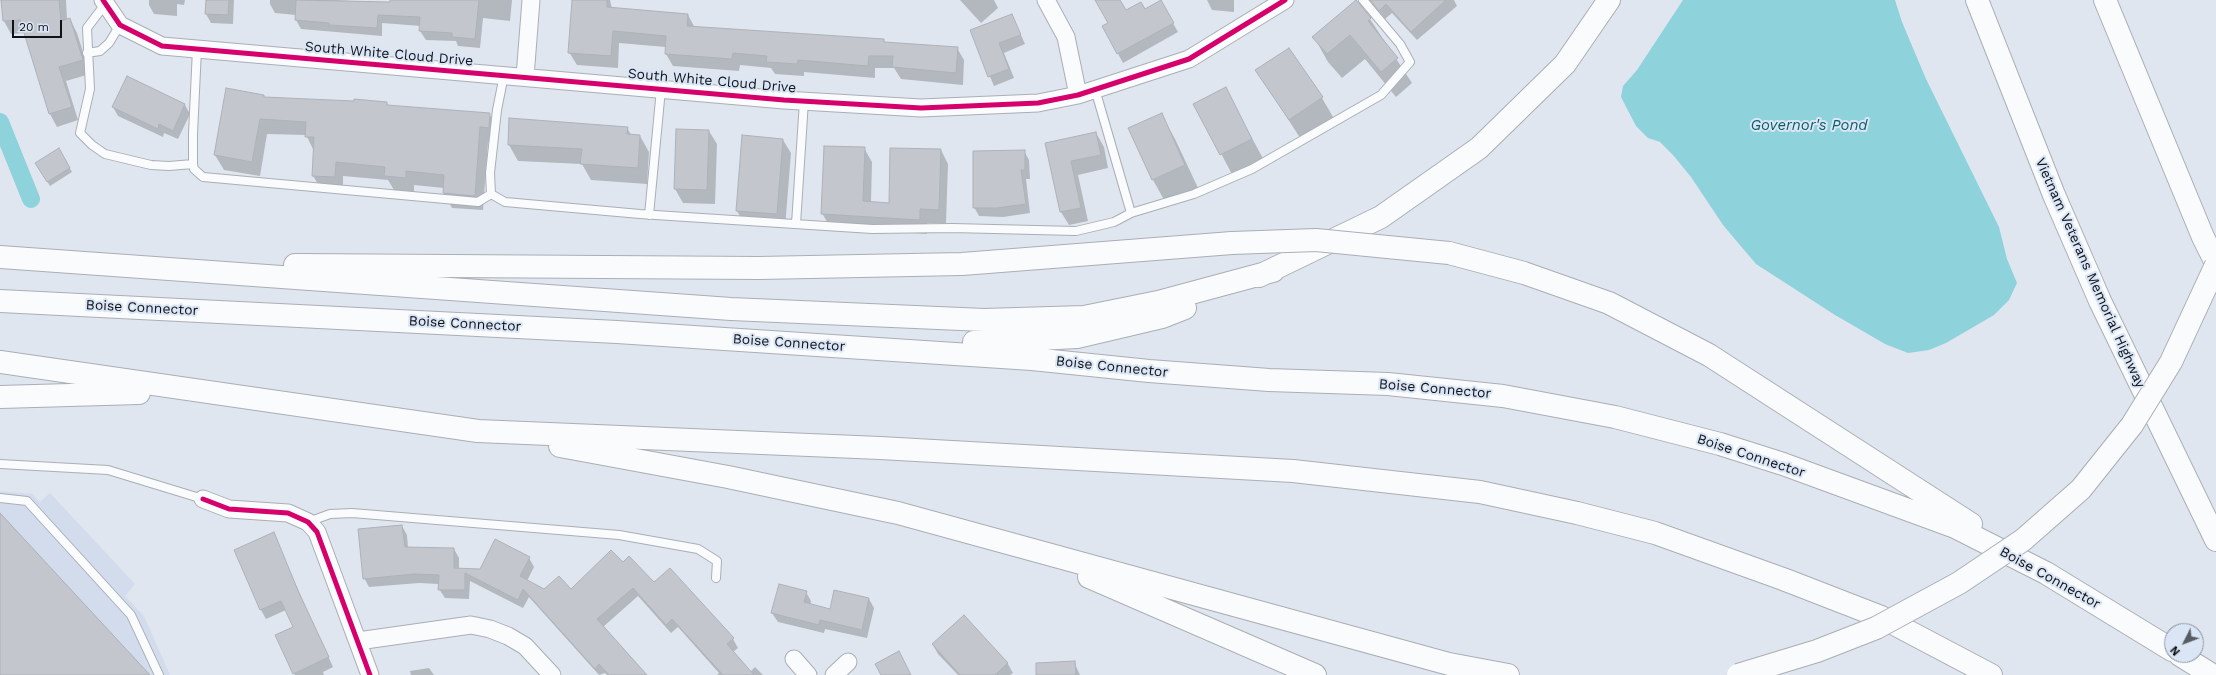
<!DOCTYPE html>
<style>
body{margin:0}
#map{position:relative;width:2216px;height:675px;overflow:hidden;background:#e0e6ef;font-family:"Work Sans",sans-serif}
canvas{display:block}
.north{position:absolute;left:2164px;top:623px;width:40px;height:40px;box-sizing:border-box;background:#dae5f5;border:1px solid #89919d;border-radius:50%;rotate:228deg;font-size:11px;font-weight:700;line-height:16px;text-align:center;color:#0f1318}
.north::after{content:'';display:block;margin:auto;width:14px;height:18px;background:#585d63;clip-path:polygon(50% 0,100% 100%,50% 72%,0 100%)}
.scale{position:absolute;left:12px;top:20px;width:50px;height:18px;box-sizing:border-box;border:2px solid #0f1318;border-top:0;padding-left:5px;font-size:12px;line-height:14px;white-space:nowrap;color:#0f1318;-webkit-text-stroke:3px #dae5f5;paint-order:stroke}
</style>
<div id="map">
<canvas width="2216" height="675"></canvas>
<div class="north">N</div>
<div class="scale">20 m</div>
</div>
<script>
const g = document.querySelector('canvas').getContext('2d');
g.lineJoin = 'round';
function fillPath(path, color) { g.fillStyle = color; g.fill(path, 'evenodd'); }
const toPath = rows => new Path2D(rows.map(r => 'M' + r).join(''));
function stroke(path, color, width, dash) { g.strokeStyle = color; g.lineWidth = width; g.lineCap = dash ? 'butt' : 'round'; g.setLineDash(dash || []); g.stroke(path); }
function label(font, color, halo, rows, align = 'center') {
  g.font = font + ' "Work Sans",sans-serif'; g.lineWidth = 4; g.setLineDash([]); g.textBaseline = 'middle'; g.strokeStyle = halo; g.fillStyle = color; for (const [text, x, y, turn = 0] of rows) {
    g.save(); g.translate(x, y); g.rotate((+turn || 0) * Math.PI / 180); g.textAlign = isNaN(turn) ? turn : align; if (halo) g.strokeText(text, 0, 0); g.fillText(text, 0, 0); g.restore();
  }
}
fillPath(toPath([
 [0,491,32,494,40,502,50,493,135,584,125,596,144,616,170,675,0,675]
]), '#d2dced');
fillPath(toPath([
 [1683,0,1895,0,1902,22,1926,79,1999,227,2007,259,2017,283,2009,300,1994,315,1946,343,1929,350,1908,353,1885,344,1835,315,1756,264,1723,225,1691,177,1673,155,1660,142,1648,138,1636,126,1621,97,1623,86,1637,70]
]), '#8ed2db');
fillPath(toPath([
 [2,0,66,0,67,20,70,19,77,33,90,74,66,81,78,120,57,127,50,114,25,33,11,34,4,21],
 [149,0,185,0,184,5,177,4,177,16,154,14,149,5],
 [207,0,234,0,233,24,211,23,206,14],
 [270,0,334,0,391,3,391,0,512,0,510,21,483,18,480,48,458,46,456,41,426,40,420,31,421,26,382,23,382,36,301,29,296,20,296,15,275,13,270,4],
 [573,0,610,0,612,9,688,15,695,28,884,40,885,43,957,48,964,60,963,85,901,79,894,68,875,68,875,78,804,72,804,76,775,74,771,68,740,65,739,71,673,66,666,54,666,47,619,43,618,68,577,65,569,52],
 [960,0,994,0,998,8,981,23],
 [1095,0,1119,0,1126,11,1145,10,1161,2,1178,32,1123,63,1103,26,1109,23],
 [1207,0,1234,0,1234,12,1212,10],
 [1370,0,1454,0,1457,6,1417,40,1392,13,1385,19],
 [1012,15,1025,44,1004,53,1014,78,994,86,971,31],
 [1370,19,1412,83,1396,97,1365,59,1342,78,1328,62,1314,37],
 [1257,71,1322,98,1336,122,1304,144],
 [127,77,185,105,190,114,178,139,164,133,163,137,118,116,113,107],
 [1225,88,1266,164,1235,180,1195,104],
 [263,96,265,98,387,103,388,106,489,114,498,128,497,142,488,142,483,210,452,208,444,193,444,188,414,185,414,192,394,190,388,180,343,176,343,192,322,190,313,176,314,151,306,135,267,134,260,176,224,170,215,155],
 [1161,114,1175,139,1199,190,1167,205,1153,180,1129,128],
 [510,119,627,128,632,136,640,136,649,152,647,184,591,180,582,164,518,161,509,145],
 [677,130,709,131,717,144,715,204,683,203,675,189],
 [1096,133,1104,147,1108,168,1078,175,1088,221,1069,225,1061,212,1046,144],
 [783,140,791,153,785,228,745,225,737,211],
 [864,148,872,162,871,202,890,204,941,150,948,164,946,223,927,223,927,234,830,227,822,213],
 [59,150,72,172,50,186,36,163],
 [1024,151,1029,160,1030,179,1026,179,1030,213,1003,217,979,216,974,207],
 [402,526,407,535,408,548,454,549,459,558,459,569,481,570,529,558,534,567,527,581,544,591,571,590,623,564,733,639,738,648,733,652,750,672,755,667,763,675,717,675,719,673,678,627,671,633,638,596,603,627,646,675,607,675,605,673,599,675,529,597,523,608,470,581,469,599,445,598,439,589,439,584,419,583,369,587,364,578],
 [273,534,333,667,323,672,324,675,295,675,276,636,294,628,286,610,266,619,261,610],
 [806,592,811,601,810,605,830,610,869,599,874,608,867,638,825,629,824,633,778,622,772,613],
 [964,616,1008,664,1013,673,1010,675,958,675,938,654,933,645],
 [1074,662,1080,675,1037,675],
 [429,668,434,675,411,675,410,671]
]), '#0003');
stroke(toPath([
 [0,122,31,199]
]), '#8ed2db', 18);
const building = toPath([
 [1,0,59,0,61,21,70,18,83,60,59,67,72,107,49,114,20,20,3,21,1,0],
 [206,0,229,0,228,15,205,14,206,0],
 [296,0,390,2,390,0,479,0,475,39,452,37,452,33,419,31,420,17,378,15,377,28,329,25,329,23,295,20,296,0],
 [572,0,607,0,607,7,688,14,687,26,884,39,884,42,958,47,956,73,892,67,893,56,869,56,868,66,798,60,797,64,766,62,767,56,733,53,732,59,665,54,666,36,613,31,611,56,568,53,572,0],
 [1095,0,1120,0,1126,10,1141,2,1145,9,1161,0,1174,23,1117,54,1102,26,1108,23,1095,0],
 [1356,0,1371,18,1368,21,1398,58,1381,72,1350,35,1327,54,1312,37,1356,0],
 [1370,0,1446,0,1411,32,1386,4,1379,11,1370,0],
 [1012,14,1021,35,999,43,1009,69,988,77,970,30,1012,14],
 [1289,48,1323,97,1289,120,1255,70,1289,48],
 [127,76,185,104,173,131,159,124,158,129,112,107,127,76],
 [1226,87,1252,139,1220,155,1193,104,1226,87],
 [226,88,264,95,264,97,354,101,354,99,387,102,387,105,490,113,489,128,480,127,475,196,443,193,444,175,406,171,406,178,384,176,385,167,336,162,335,177,312,176,314,137,305,137,306,122,260,119,252,162,214,155,226,88],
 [1162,113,1185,165,1152,180,1128,128,1162,113],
 [509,118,628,127,627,134,640,135,638,168,580,164,582,149,508,145,509,118],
 [676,129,709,130,707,190,674,189,676,129],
 [1096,132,1101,155,1071,161,1081,208,1060,212,1045,143,1096,132],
 [742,135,783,139,777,214,736,211,742,135],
 [824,146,865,147,863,201,889,203,890,148,941,149,939,210,920,209,920,220,821,214,824,146],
 [59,148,70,168,47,182,35,163,59,148],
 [1025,150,1025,170,1021,170,1026,204,997,208,973,208,973,151,1025,150],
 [0,513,150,675,0,675,0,513],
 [402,525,405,547,454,548,454,568,480,569,495,539,530,557,520,576,544,589,559,576,571,589,611,550,623,562,629,556,654,582,670,568,734,638,727,644,754,675,723,675,672,619,666,625,633,588,597,619,647,675,609,675,599,664,595,669,523,589,518,600,465,573,465,590,438,590,439,575,414,574,363,579,358,529,402,525],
 [274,532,299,593,329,657,293,674,275,635,293,627,281,601,260,610,234,550,274,532],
 [779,584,807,591,804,602,830,609,834,590,869,598,862,630,820,620,819,625,771,613,779,584],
 [964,615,1008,663,995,675,960,675,932,644,964,615],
 [899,651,911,675,881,675,875,664,899,651],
 [1075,661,1076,675,1036,675,1036,663,1075,661]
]);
fillPath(building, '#c3c6cd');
stroke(building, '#aeb1b8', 1);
const lane = toPath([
 [106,3,87,28,90,89,80,133,92,145,105,154,151,165,169,166,193,164],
 [197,49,193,134,193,164,194,169,203,177,478,202,491,194],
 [87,53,100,51,109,43,120,25],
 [504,75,497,110,490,173,491,194,505,202,640,214,872,229,952,228,1076,231,1114,222,1131,213,1194,194,1252,169,1381,95,1410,62,1400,44,1363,0],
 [1095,89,1131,213],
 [649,215,661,89],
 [796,224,804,101],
 [0,464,108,470,203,499],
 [0,498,27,501,131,615,159,675],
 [308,522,330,514,352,513,619,535,698,549,717,561,716,578]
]);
const street = toPath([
 [103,0,120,25,162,46,784,100,921,108,1038,103,1078,95,1189,59,1285,0],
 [1046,0,1066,37,1078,95],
 [525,77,531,0],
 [203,499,229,509,288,513,308,522,317,532,370,675],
 [358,641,471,625,490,629,508,636,525,646,552,675],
 [794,659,808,675],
 [834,675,848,662]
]);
const highway = toPath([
 [1977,0,2054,195,2100,301,2216,540],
 [2105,0,2203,237,2216,263],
 [1449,253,1524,273,1609,303,1709,355,1971,524],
 [0,257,731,309,984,320,1084,317,1158,302,1273,271],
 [295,265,759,268,962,264,1232,243],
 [1259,276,1381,217,1479,148,1565,64,1609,0],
 [0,301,617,332,1032,359,1149,371,1269,380,1388,384,1503,396,1615,417,1720,444,1783,464,1955,527,2046,573,2172,650],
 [974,342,1077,337,1162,317,1185,308],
 [0,362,478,431,880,448,1293,471,1480,492,1577,513,1655,533,1783,579,1881,617,1991,675],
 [0,397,139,393],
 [560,446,728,477,898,513,1449,664,1508,675],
 [1089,577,1315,675],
 [2180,655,2212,675]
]);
stroke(lane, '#aaaeb5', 10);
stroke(street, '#aaaeb5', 19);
stroke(highway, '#aaaeb5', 24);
stroke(lane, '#fafbfd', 8);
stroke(street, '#fafbfd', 17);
stroke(highway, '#fafbfd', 22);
const highwayBridge = toPath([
 [1232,243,1316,240,1449,253],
 [1738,675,1817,651,1876,628,1959,583,2023,540,2081,489,2132,425,2171,362,2216,265]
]);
stroke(highwayBridge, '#aaaeb5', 24, []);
stroke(highwayBridge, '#fafbfd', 22);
stroke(toPath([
 [103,0,120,25,162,46,784,100,921,108,1038,103,1078,95,1189,59,1285,0],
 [203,499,229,509,288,513,308,522,317,532,370,675]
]), '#d6006c', 5);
label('14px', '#0f1318', '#dae5f5', [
 ["South White Cloud Drive",389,54,5],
 ["South White Cloud Drive",712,81,5],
 ["Vietnam Veterans Memorial Highway",2090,273,66],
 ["Boise Connector",142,308,3],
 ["Boise Connector",465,324,3],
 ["Boise Connector",789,343,4],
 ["Boise Connector",1112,367,6],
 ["Boise Connector",1435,389,5],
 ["Boise Connector",1751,456,18],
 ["Boise Connector",2050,578,29]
]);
label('italic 15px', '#075e64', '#dae5f5', [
 ["Governor's Pond",1809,126]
]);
</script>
